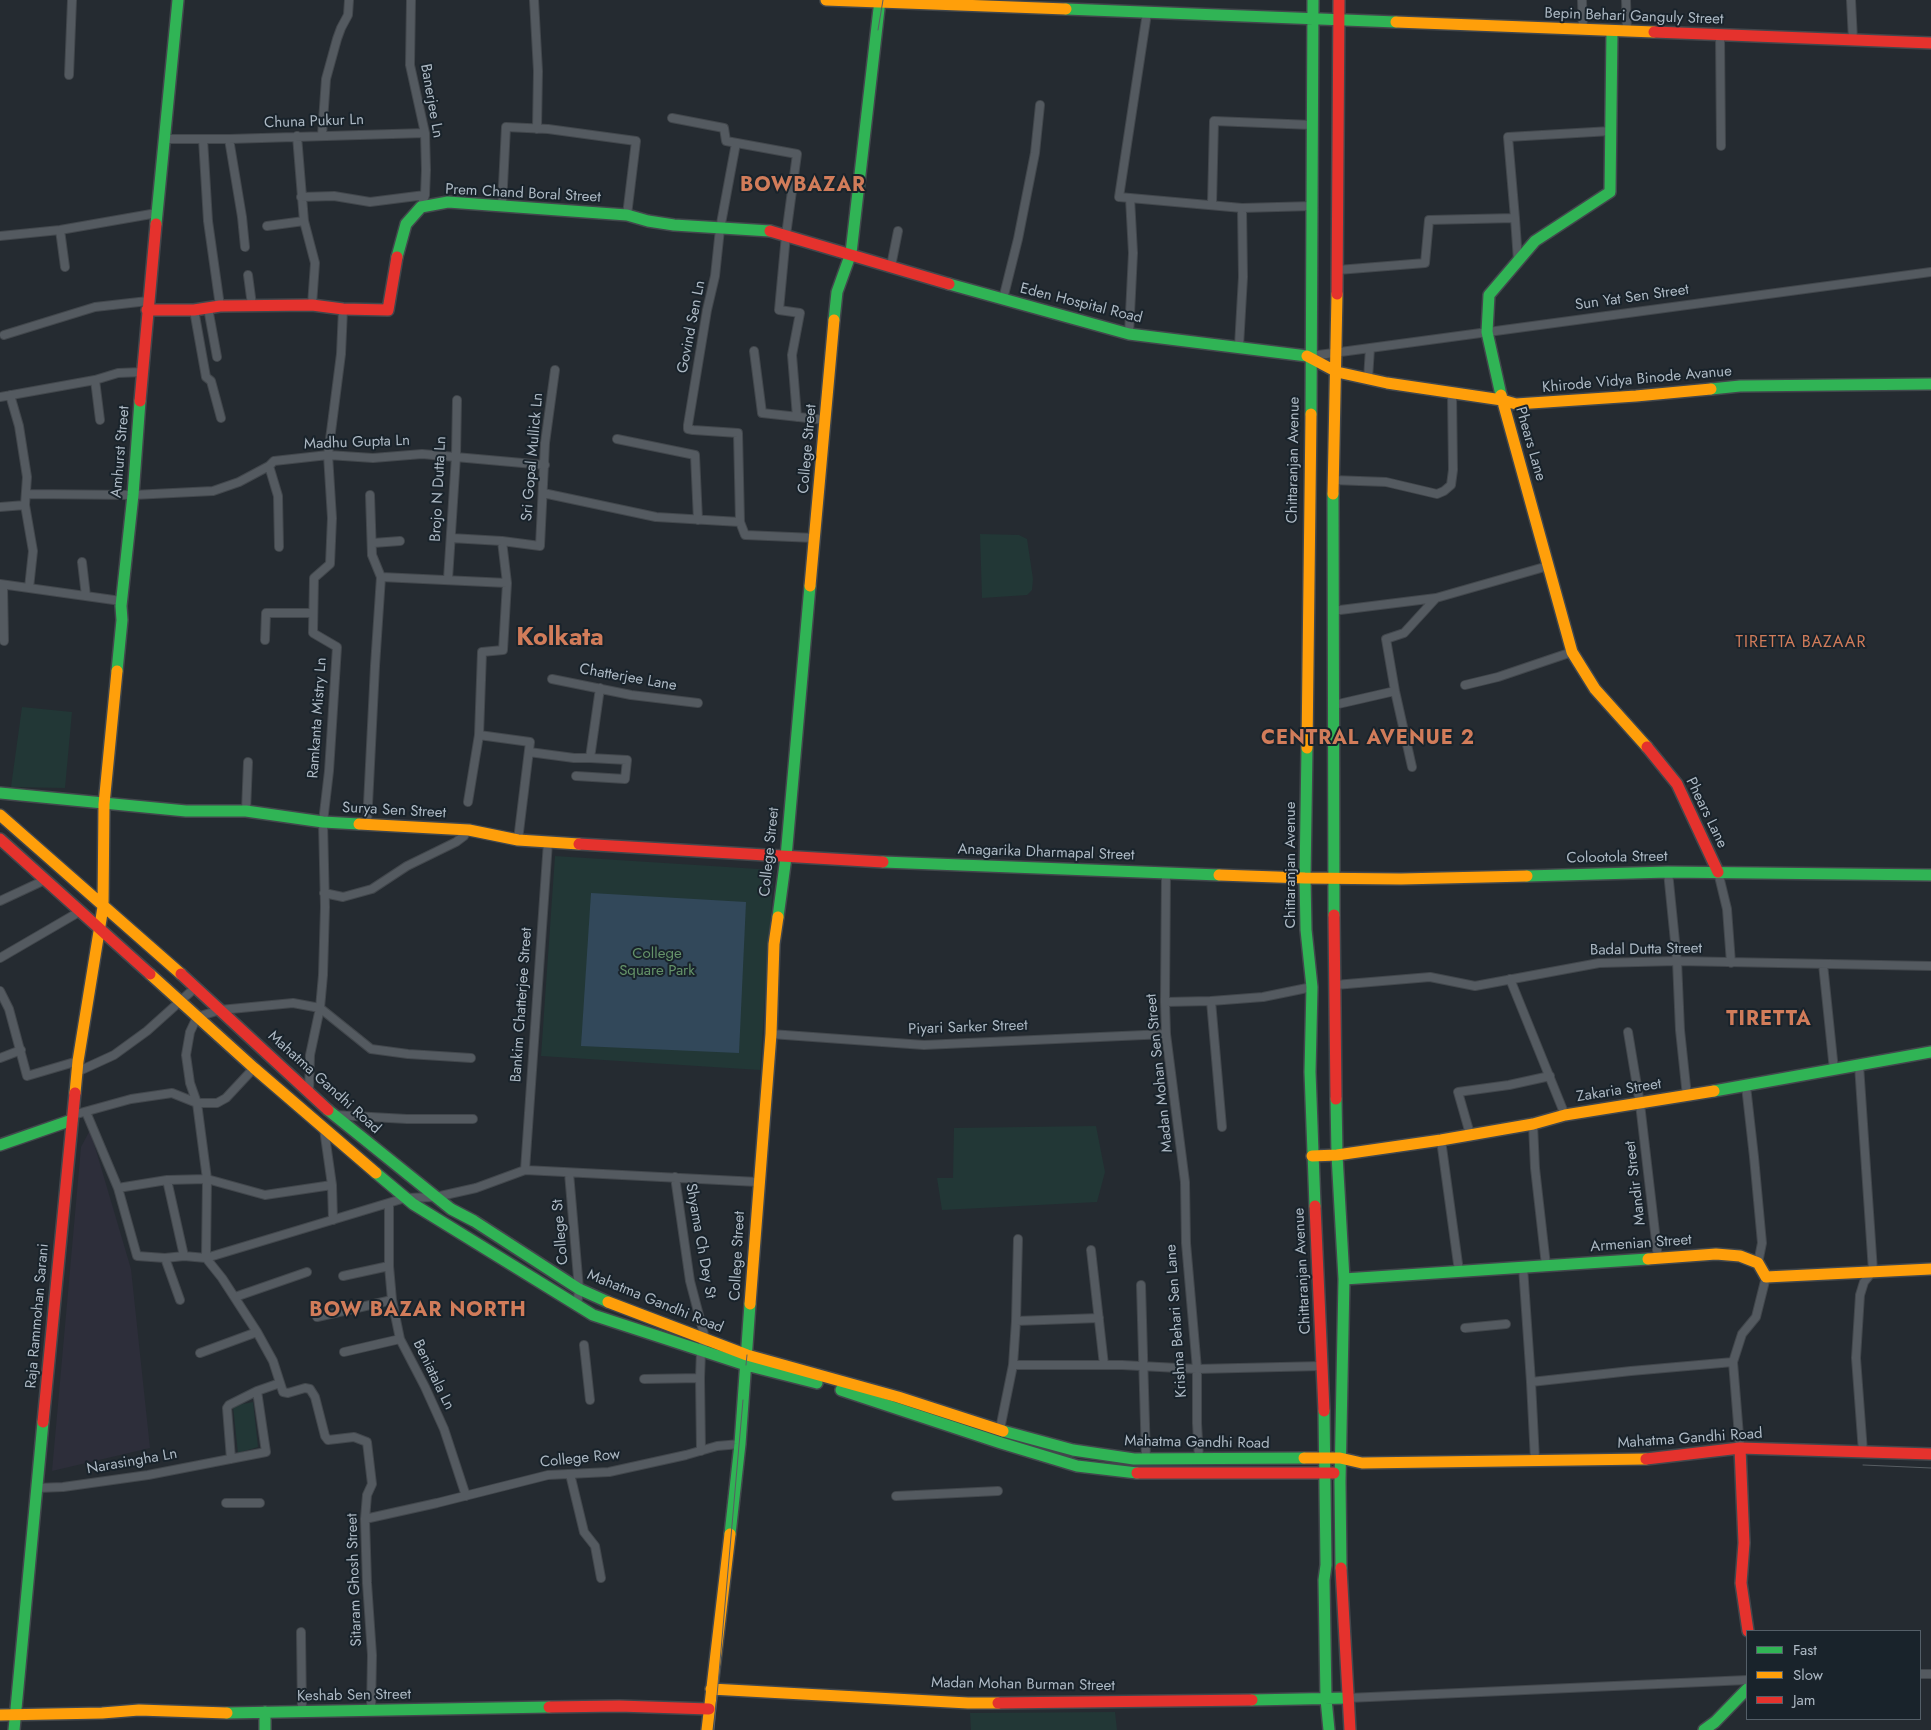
<!DOCTYPE html>
<style>
body{margin:0}
#map{position:relative;width:1931px;height:1730px;overflow:hidden;background:#252b31;font-family:Jost,sans-serif}
canvas{display:block}
.legend{position:absolute;left:1746px;top:1630px;width:175px;height:90px;box-sizing:border-box;background:#19232b;border:1px solid #545f68;margin:0;padding:6px 9px;list-style:none;font-size:15px;color:#adb9c4}
.legend li{display:flex;align-items:center;gap:10px;height:25px}
.legend b{width:25px;border:1px solid #545f68}
</style>
<div id="map">
<canvas width="1931" height="1730"></canvas>
<ul class="legend">
<li><b style="height:6px;background:#30b455"></b>Fast</li>
<li><b style="height:6px;background:#ff9f0a"></b>Slow</li>
<li><b style="height:6px;background:#e5322d"></b>Jam</li>
</ul>
</div>
<script>
const g = document.querySelector('canvas').getContext('2d');
g.lineJoin = 'round';
function fillPath(path, color) { g.fillStyle = color; g.fill(path, 'evenodd'); }
const toPath = rows => new Path2D(rows.map(r => 'M' + r).join(''));
function stroke(path, color, width, dash) { g.strokeStyle = color; g.lineWidth = width; g.lineCap = dash ? 'butt' : 'round'; g.setLineDash(dash || []); g.stroke(path); }
function label(font, color, halo, rows, align = 'center') {
  g.font = font + ' Jost,sans-serif'; g.lineWidth = 4; g.setLineDash([]); g.textBaseline = 'middle'; g.strokeStyle = halo; g.fillStyle = color; for (const [text, x, y, turn = 0] of rows) {
    g.save(); g.translate(x, y); g.rotate((+turn || 0) * Math.PI / 180); g.textAlign = isNaN(turn) ? turn : align; if (halo) g.strokeText(text, 0, 0); g.fillText(text, 0, 0); g.restore();
  }
}
fillPath(toPath([
 [90,1130,131,1269,150,1448,52,1471,81,1147]
]), '#2d2e3a');
fillPath(toPath([
 [980,534,1019,535,1027,539,1033,579,1032,590,1027,595,982,598],
 [22,707,72,712,65,788,11,787],
 [555,856,774,870,760,1070,541,1056],
 [1096,1126,1105,1172,1097,1202,942,1210,937,1178,953,1178,954,1128],
 [253,1402,258,1447,238,1453,233,1406],
 [1115,1712,1117,1730,971,1730,970,1713]
]), '#223736');
fillPath(toPath([
 [591,893,746,902,739,1053,581,1046]
]), '#32485a');
const street = toPath([
 [411,0,410,65,425,133,426,170,425,195,421,207],
 [534,0,538,71,537,129],
 [1582,0,1583,30],
 [1626,0,1627,31],
 [1851,0,1853,40],
 [1147,13,1119,197,1242,208,1313,206],
 [1720,35,1721,146],
 [69,75,72,0],
 [672,118,724,128,726,141,797,154,786,235,779,310,800,313,792,355,797,417],
 [322,135,326,79,337,39,341,28,348,15,349,0],
 [297,136,304,221,315,263,312,305],
 [165,139,229,139,425,133],
 [203,139,208,221,220,306],
 [229,139,242,217,245,247],
 [736,143,720,229,715,276,707,310,688,425,688,429,693,430,738,433,740,522],
 [301,197,334,196,370,202,425,195],
 [502,205,506,127,548,129,636,141,627,215],
 [1212,205,1214,121,1312,125],
 [1515,218,1518,261],
 [267,226,304,221],
 [60,230,65,267],
 [0,236,60,230,157,213],
 [891,266,898,231],
 [1338,270,1425,263,1429,220,1515,218,1508,137,1611,131],
 [248,275,252,305],
 [1003,299,1018,239,1035,153,1040,105],
 [208,308,217,357],
 [194,310,206,377,211,381,221,418],
 [1129,334,1133,253,1130,198],
 [4,335,95,307,148,301],
 [1239,346,1243,277,1242,208],
 [754,351,762,413,826,420],
 [1311,356,1931,272],
 [1368,379,1370,348],
 [95,380,100,420],
 [10,395,19,426,27,477,25,505,33,551,29,588],
 [0,397,95,380,118,373,143,372],
 [617,439,695,455,698,520],
 [269,466,278,496,279,547],
 [1333,480,1386,482,1437,494,1444,491,1451,485,1453,470,1452,393],
 [543,493,656,517,740,522,745,535,815,538],
 [26,494,133,495,213,491,239,482,269,466,274,461,328,455,373,458,422,454,545,465],
 [0,507,25,505],
 [451,538,502,541,540,546,545,443,555,370],
 [373,543,400,541],
 [82,562,86,596],
 [381,577,507,583],
 [448,579,456,456,457,400],
 [0,584,121,601],
 [3,585,4,641],
 [1332,611,1436,598],
 [265,640,266,613,313,613],
 [552,679,631,695,698,703],
 [1465,685,1498,677,1572,652],
 [1334,705,1395,691],
 [479,735,530,742,518,840],
 [529,752,574,758,590,758,600,688],
 [1412,767,1395,691,1386,639,1404,633,1436,598,1548,566],
 [576,776,625,779,627,760,590,758],
 [468,802,479,735,482,652,503,650,507,583,502,541],
 [246,811,248,762],
 [367,824,375,666,381,577,372,555,370,495],
 [1166,872,1165,1002,1166,1034,1185,1182,1186,1243,1197,1369,1197,1423,1199,1459],
 [1668,872,1677,961,1680,1030,1687,1096],
 [1718,872,1727,909,1731,963],
 [324,893,343,897,372,889,407,866,456,842,464,836,467,830],
 [0,901,45,880],
 [0,958,79,912],
 [1823,964,1834,1070],
 [1510,979,1565,1115],
 [1335,985,1430,977,1475,986,1599,963,1677,961,1931,966],
 [0,991,9,1009,27,1076,78,1061],
 [1211,1001,1263,997,1312,987],
 [1165,1002,1211,1001,1222,1127],
 [1628,1032,1640,1104,1658,1258],
 [771,1034,924,1045,1166,1034],
 [0,1058,21,1050],
 [1859,1065,1873,1271,1864,1282,1860,1295,1856,1358,1863,1452],
 [254,1068,226,1098,217,1103,197,1103,190,1083,186,1055,190,1032,197,1017,220,1010,293,1003,320,1008,371,1049,408,1054,471,1058],
 [77,1072,114,1055,147,1031,196,987],
 [1746,1086,1754,1157,1762,1243,1758,1263],
 [309,1092,310,1055,320,1008,323,975,325,907,323,822,329,771,337,647,313,633,314,578,330,564,332,518,328,455,341,354,343,309],
 [86,1112,118,1188,137,1256,165,1258,184,1256,206,1258,405,1198,436,1197,476,1188,525,1170,758,1182],
 [73,1115,131,1099,172,1093,197,1103,207,1179,206,1258,222,1278,257,1332,273,1361,283,1392,288,1393,305,1388,310,1389,315,1397,325,1436,328,1440,354,1437,367,1442,372,1484,367,1495,365,1519,367,1583,372,1655,371,1711],
 [335,1115,407,1119,473,1119],
 [1533,1124,1535,1168,1546,1265],
 [324,1129,332,1185,333,1220],
 [1470,1134,1458,1092,1509,1085,1550,1076],
 [1441,1140,1459,1271],
 [525,1170,548,842],
 [569,1173,579,1289,577,1306],
 [675,1177,690,1281,705,1338,701,1351,700,1378],
 [167,1180,184,1256],
 [118,1188,167,1180,207,1179,265,1195,332,1185],
 [389,1204,389,1266,392,1300,400,1339,425,1387,444,1429,466,1496],
 [1091,1250,1104,1365],
 [165,1258,180,1300],
 [1523,1267,1531,1382],
 [343,1276,389,1266],
 [1141,1285,1146,1459],
 [235,1297,307,1272],
 [317,1317,392,1300],
 [1016,1321,1099,1318],
 [1465,1328,1506,1324],
 [584,1345,590,1400],
 [344,1352,400,1339],
 [200,1353,257,1332],
 [1013,1365,1122,1365,1197,1369,1322,1366],
 [644,1379,700,1378,701,1451],
 [1000,1429,1013,1365,1016,1321,1018,1239],
 [1740,1448,1733,1362,1742,1334,1756,1317,1766,1277],
 [231,1459,227,1408,229,1405,257,1391,280,1383],
 [1535,1460,1531,1382,1631,1371,1733,1362],
 [570,1474,584,1532,595,1546,601,1578],
 [37,1488,63,1487,148,1475,266,1452,257,1391],
 [896,1496,998,1491],
 [226,1503,260,1503],
 [365,1519,437,1503,548,1475,609,1472,686,1455,717,1446,740,1444],
 [301,1632,302,1712],
 [1920,1674,1931,1674],
 [1348,1698,1747,1680]
]);
const fast = toPath([
 [1066,9,1396,22],
 [156,224,178,0],
 [397,257,406,224,421,207,448,202,627,215,648,221,674,225,770,231],
 [949,284,1129,334,1307,356],
 [834,320,837,292,851,253,880,0],
 [1711,389,1740,386,1931,384],
 [1501,395,1487,332,1489,295,1535,241,1610,192,1612,31],
 [1311,414,1313,0],
 [1333,494,1334,915],
 [117,671,122,620,121,606,133,495,140,401],
 [1307,748,1305,878,1306,930,1312,987,1310,1072,1315,1206],
 [0,793,186,811,246,811,323,822,359,824],
 [883,862,1219,875],
 [1527,876,1668,872,1931,875],
 [778,917,786,857,810,586],
 [1714,1091,1931,1052],
 [1336,1099,1337,1155,1344,1279,1340,1482,1341,1568],
 [328,1110,451,1209,474,1221,579,1289,608,1302],
 [0,1145,72,1120],
 [376,1173,413,1204,593,1315,746,1365,817,1383],
 [1344,1279,1648,1259],
 [841,1390,1001,1443,1077,1466,1137,1473],
 [1324,1411,1326,1565,1324,1580,1326,1699,1329,1730],
 [1003,1431,1073,1450,1134,1459,1304,1458],
 [730,1534,740,1444,750,1304],
 [1252,1700,1348,1698],
 [265,1712,265,1730],
 [227,1713,549,1707],
 [14,1730,43,1422],
 [1704,1730,1715,1722,1747,1689]
]);
const slow = toPath([
 [826,0,1066,9],
 [1396,22,1654,32],
 [1307,356,1337,372,1387,383,1502,400,1516,404,1636,396,1711,389],
 [1501,395,1572,652,1595,689,1647,747],
 [1333,494,1337,294],
 [810,586,834,320],
 [1307,748,1311,414],
 [0,815,181,974],
 [359,824,469,830,518,840,579,844],
 [1219,875,1305,878,1401,879,1527,876],
 [150,974,254,1068,376,1173],
 [75,1093,78,1061,103,907,104,804,117,671],
 [1312,1156,1337,1155,1441,1140,1533,1124,1565,1115,1714,1091],
 [1648,1259,1716,1254,1740,1256,1758,1263,1766,1277,1931,1269],
 [608,1302,747,1355,898,1397,1003,1431],
 [750,1304,771,1034,774,944,778,917],
 [1304,1458,1340,1458,1362,1463,1646,1459],
 [711,1689,968,1703,998,1703],
 [0,1715,102,1713,139,1710,227,1713],
 [707,1730,730,1534]
]);
const jam = toPath([
 [1654,32,1931,43],
 [770,231,949,284],
 [1337,294,1339,0],
 [147,310,194,310,220,306,312,305,343,309,388,310,397,257],
 [140,401,156,224],
 [1647,747,1677,784,1718,872],
 [0,839,150,974],
 [579,844,883,862],
 [1334,915,1336,1099],
 [181,974,328,1110],
 [1315,1206,1324,1411],
 [43,1422,75,1093],
 [1740,1448,1744,1543,1741,1583,1748,1631],
 [1646,1459,1740,1448,1931,1454],
 [1137,1473,1334,1473],
 [1341,1568,1350,1730],
 [998,1703,1252,1700],
 [549,1707,619,1706,709,1709]
]);
stroke(street, '#42474c', 10);
stroke(fast, '#42474c', 14);
stroke(slow, '#42474c', 14);
stroke(jam, '#42474c', 14);
stroke(street, '#545a60', 8);
stroke(fast, '#30b455', 11);
stroke(slow, '#ff9f0a', 11);
stroke(jam, '#e5322d', 11);
stroke(toPath([
 [878,30,883,0],
 [746,1365,747,1355],
 [1863,1465,1931,1468],
 [714,1730,743,1400]
]), '#585e63', 1);
label('15px', '#adb9c4', '#19232b', [
 ["Bepin Behari Ganguly Street",1634,17,2],
 ["Banerjee Ln",431,101,80],
 ["Chuna Pukur Ln",314,122,-2],
 ["Prem Chand Boral Street",523,194,3],
 ["Sun Yat Sen Street",1632,298,-8],
 ["Eden Hospital Road",1081,304,14],
 ["Govind Sen Ln",692,327,-79],
 ["Khirode Vidya Binode Avanue",1637,380,-5],
 ["Madhu Gupta Ln",357,443,-2],
 ["Phears Lane",1530,444,74],
 ["College Street",808,449,-85],
 ["Amhurst Street",121,452,-85],
 ["Sri Gopal Mullick Ln",533,457,-85],
 ["Chittaranjan Avenue",1294,460,-89],
 ["Brojo N Dutta Ln",439,489,-87],
 ["Chatterjee Lane",628,678,10],
 ["Ramkanta Mistry Ln",318,718,-86],
 ["Surya Sen Street",394,811,3],
 ["Phears Lane",1706,813,64],
 ["College Street",770,852,-84],
 ["Anagarika Dharmapal Street",1046,853,2],
 ["Colootola Street",1617,858,-1],
 ["Chittaranjan Avenue",1291,865,-90],
 ["Badal Dutta Street",1646,950,-1],
 ["Bankim Chatterjee Street",522,1005,-86],
 ["Piyari Sarker Street",968,1028,-2],
 ["Madan Mohan Sen Street",1160,1073,-96],
 ["Mahatma Gandhi Road",324,1083,42],
 ["Zakaria Street",1619,1091,-9],
 ["Mandir Street",1636,1183,-97],
 ["College St",561,1232,-95],
 ["Shyama Ch Dey St",700,1241,80],
 ["Armenian Street",1641,1244,-4],
 ["College Street",738,1256,-87],
 ["Chittaranjan Avenue",1303,1271,-93],
 ["Mahatma Gandhi Road",655,1302,22],
 ["Raja Rammohan Sarani",38,1316,-85],
 ["Krishna Behari Sen Lane",1177,1321,-94],
 ["Beniatala Ln",433,1375,64],
 ["Mahatma Gandhi Road",1690,1439,-4],
 ["Mahatma Gandhi Road",1197,1443,1],
 ["College Row",580,1459,-6],
 ["Narasingha Ln",132,1462,-10],
 ["Sitaram Ghosh Street",355,1580,-92],
 ["Madan Mohan Burman Street",1023,1685,1],
 ["Keshab Sen Street",354,1696,-1]
]);
label('15px', '#659369', '#19232b', [
 ["College",657,954],
 ["Square Park",657,971]
]);
g.letterSpacing = '1px';
label('16px', '#d17c5a', '#19232b', [
 ["TIRETTA BAZAAR",1801,643]
]);
g.letterSpacing = '0px';
g.letterSpacing = '1px';
label('bold 20px', '#d17c5a', '#19232b', [
 ["BOWBAZAR",803,186],
 ["CENTRAL AVENUE 2",1368,739],
 ["TIRETTA",1769,1020],
 ["BOW BAZAR NORTH",418,1311]
]);
g.letterSpacing = '0px';
label('bold 25px', '#d17c5a', '#19232b', [
 ["Kolkata",560,639]
]);
</script>
